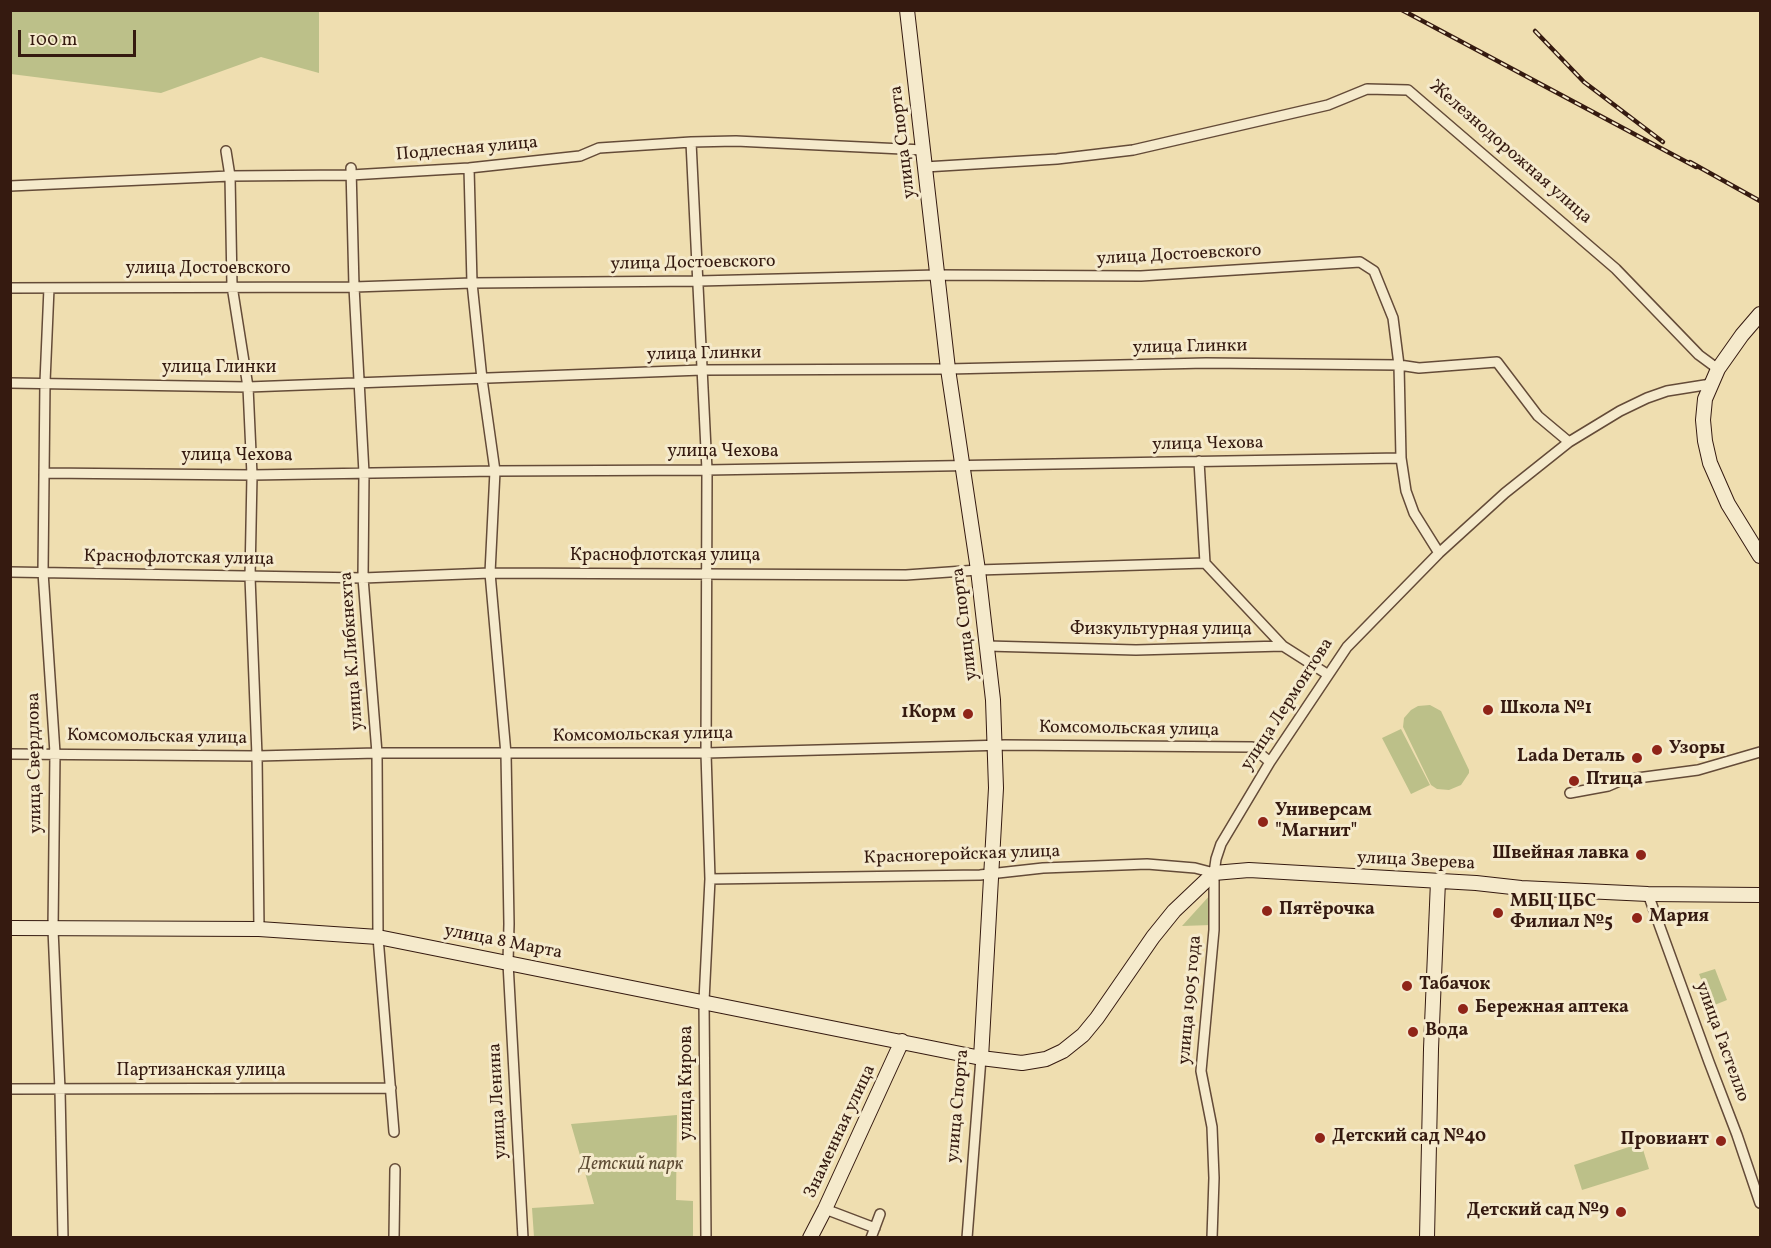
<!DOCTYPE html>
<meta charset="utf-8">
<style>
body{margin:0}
#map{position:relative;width:1771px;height:1248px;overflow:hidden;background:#efdeb0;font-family:Vollkorn,serif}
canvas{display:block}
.frame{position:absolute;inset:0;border:12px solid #351a10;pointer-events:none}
.scale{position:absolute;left:18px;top:30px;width:118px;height:27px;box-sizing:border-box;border:3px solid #351a10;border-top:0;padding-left:8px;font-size:18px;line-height:21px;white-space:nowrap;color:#351a10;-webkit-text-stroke:4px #f5eacc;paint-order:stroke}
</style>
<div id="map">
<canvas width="1771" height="1248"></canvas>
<div class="frame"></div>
<div class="scale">100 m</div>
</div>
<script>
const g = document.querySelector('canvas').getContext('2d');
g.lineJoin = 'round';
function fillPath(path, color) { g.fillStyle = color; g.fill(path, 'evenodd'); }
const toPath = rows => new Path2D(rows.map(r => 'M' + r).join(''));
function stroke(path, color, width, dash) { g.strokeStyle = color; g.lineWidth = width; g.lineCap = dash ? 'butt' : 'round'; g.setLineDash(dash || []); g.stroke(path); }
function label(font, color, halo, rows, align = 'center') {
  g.font = font + ' Vollkorn,serif'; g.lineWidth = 6; g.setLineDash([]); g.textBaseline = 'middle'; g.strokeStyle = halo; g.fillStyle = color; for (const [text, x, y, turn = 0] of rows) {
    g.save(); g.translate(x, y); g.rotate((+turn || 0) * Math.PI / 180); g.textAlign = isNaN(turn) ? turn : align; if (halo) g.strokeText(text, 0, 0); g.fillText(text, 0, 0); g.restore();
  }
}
fillPath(toPath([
 [11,10,319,11,319,73,261,57,161,93,11,74],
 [1430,705,1441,711,1469,770,1469,773,1461,785,1449,790,1437,789,1431,785,1403,727,1404,718,1411,710,1418,706],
 [1401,729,1430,785,1411,794,1382,738],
 [1212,893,1211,925,1182,926],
 [1715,969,1727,1000,1712,1006,1699,974],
 [677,1115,676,1200,693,1201,693,1237,534,1237,532,1208,594,1204,571,1124],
 [1641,1143,1649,1169,1582,1190,1574,1165]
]), '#bcc089');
const street = toPath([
 [691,142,707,470,706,753,710,879,704,1001,706,1238],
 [226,151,230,176,232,286,248,387,252,475,250,577,257,756,259,929],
 [925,167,1057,159,1133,150,1328,105,1367,89,1408,90,1616,269,1699,355,1718,369],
 [351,168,354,287,364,473,363,578,377,753,378,937,394,1132],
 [469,168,472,283,482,379,495,471,490,573,506,754,509,924,508,963,523,1238],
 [10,186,230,176,351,175,469,168,580,156,599,148,691,142,736,141,923,150],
 [10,288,354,287,472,283,699,281,937,275,1141,276,1360,262,1374,271,1393,318,1399,365,1401,458,1406,491,1414,513,1439,553],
 [49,288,45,382,43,572,55,753,53,929,60,1090,63,1238],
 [10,383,248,387,702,370,948,369,1206,363,1399,365,1419,368,1497,362,1538,416,1569,442],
 [1199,461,1205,563],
 [44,473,252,475,495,471,707,470,1401,458],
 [10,572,363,578,490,573,906,575,978,570,1205,563,1283,646],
 [987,646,1136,650,1283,646,1327,674],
 [10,754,257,756,377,753,706,753,1005,745,1252,747,1270,762],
 [1570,793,1608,786,1622,780,1698,770,1760,752],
 [710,879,980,875,1043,868,1147,864,1195,868,1214,873],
 [1648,894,1709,1062,1737,1135,1760,1203],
 [10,1089,391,1088],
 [825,1209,875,1228],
 [394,1238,395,1169],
 [871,1238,880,1214],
 [967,1238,981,1058],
 [1212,1238,1214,1178,1212,1127,1201,1071,1214,930,1214,873,1216,859,1221,844,1270,762,1347,647,1439,553,1505,493,1569,442,1620,411,1647,398,1667,391,1711,384]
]);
const secondary = toPath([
 [907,10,948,369,978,570,993,700,996,788,981,1058],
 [1760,314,1742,335,1718,369,1705,399,1703,420,1705,441,1710,463,1728,504,1760,556],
 [10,928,259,929,378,937,981,1058,1022,1063,1046,1059,1063,1051,1083,1035,1097,1018,1153,937,1174,911,1214,873,1249,870,1476,883,1521,888,1648,894,1760,895],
 [810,1238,825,1209,902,1041],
 [1427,1238,1431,1049,1438,881]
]);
stroke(street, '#644b38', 12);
stroke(secondary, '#351a10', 16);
stroke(street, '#f5eacc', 9);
stroke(secondary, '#f5eacc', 14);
const rail = toPath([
 [1402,10,1696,167],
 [1535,31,1584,82,1663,142],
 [1690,162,1760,201]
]);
stroke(rail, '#351a10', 4.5);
stroke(rail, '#f5eacc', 2, [7]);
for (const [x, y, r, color] of [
 [1488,710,6,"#8f2418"],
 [968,714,6,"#8f2418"],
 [1657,750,6,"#8f2418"],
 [1637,758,6,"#8f2418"],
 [1574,781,6,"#8f2418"],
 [1263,822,6,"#8f2418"],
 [1641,855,6,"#8f2418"],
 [1267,911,6,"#8f2418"],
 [1498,913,6,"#8f2418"],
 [1637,918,6,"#8f2418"],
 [1407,986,6,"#8f2418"],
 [1463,1009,6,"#8f2418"],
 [1413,1032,6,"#8f2418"],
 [1320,1138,6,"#8f2418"],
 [1721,1141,6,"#8f2418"],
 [1621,1212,6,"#8f2418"]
]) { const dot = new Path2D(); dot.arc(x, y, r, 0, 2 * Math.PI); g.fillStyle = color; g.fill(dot); stroke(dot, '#f5eacc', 2); }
label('18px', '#351a10', '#f5eacc', [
 ["улица Спорта",904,142,-97],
 ["Подлесная улица",467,150,-5],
 ["Железнодорожная улица",1510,153,41],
 ["улица Достоевского",1179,256,-3],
 ["улица Достоевского",693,264,-1],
 ["улица Достоевского",208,270],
 ["улица Глинки",1190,348,-1],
 ["улица Глинки",704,355,-1],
 ["улица Глинки",219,369],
 ["улица Чехова",1208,445,-1],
 ["улица Чехова",723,453],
 ["улица Чехова",237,457],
 ["Краснофлотская улица",665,557],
 ["Краснофлотская улица",179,559,1],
 ["улица Спорта",966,624,-97],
 ["Физкультурная улица",1161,631],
 ["улица К.Либкнехта",353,651,-94],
 ["улица Лермонтова",1288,705,-57],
 ["Комсомольская улица",1129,730,1],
 ["Комсомольская улица",643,736,-1],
 ["Комсомольская улица",157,738,1],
 ["улица Свердлова",36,763,-91],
 ["Красногеройская улица",962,856,-2],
 ["улица Зверева",1416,862,3],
 ["улица 8 Марта",503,943,11],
 ["улица 1905 года",1191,1000,-85],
 ["улица Гастелло",1721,1042,70],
 ["Партизанская улица",201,1072],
 ["улица Кирова",688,1083,-90],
 ["улица Ленина",499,1101,-93],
 ["улица Спорта",959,1106,-85],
 ["Знаменная улица",841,1132,-65]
]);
label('bold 18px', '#351a10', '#f5eacc', [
 ["Школа №1",1500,710],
 ["1Корм",956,714,"right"],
 ["Узоры",1669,750],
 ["Lada Dеталь",1625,758,"right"],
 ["Птица",1586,781],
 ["Универсам",1275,812],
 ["\"Магнит\"",1275,833],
 ["Швейная лавка",1629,855,"right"],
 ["МБЦ ЦБС",1510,903],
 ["Филиал №5",1510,924],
 ["Пятёрочка",1279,911],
 ["Мария",1649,918],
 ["Табачок",1419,986],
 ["Бережная аптека",1475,1009],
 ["Вода",1425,1032],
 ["Детский сад №40",1332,1138],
 ["Провиант",1709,1141,"right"],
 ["Детский сад №9",1609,1212,"right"]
], 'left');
label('italic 18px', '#5e4c34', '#f5eacc', [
 ["Детский парк",631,1166]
]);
</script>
